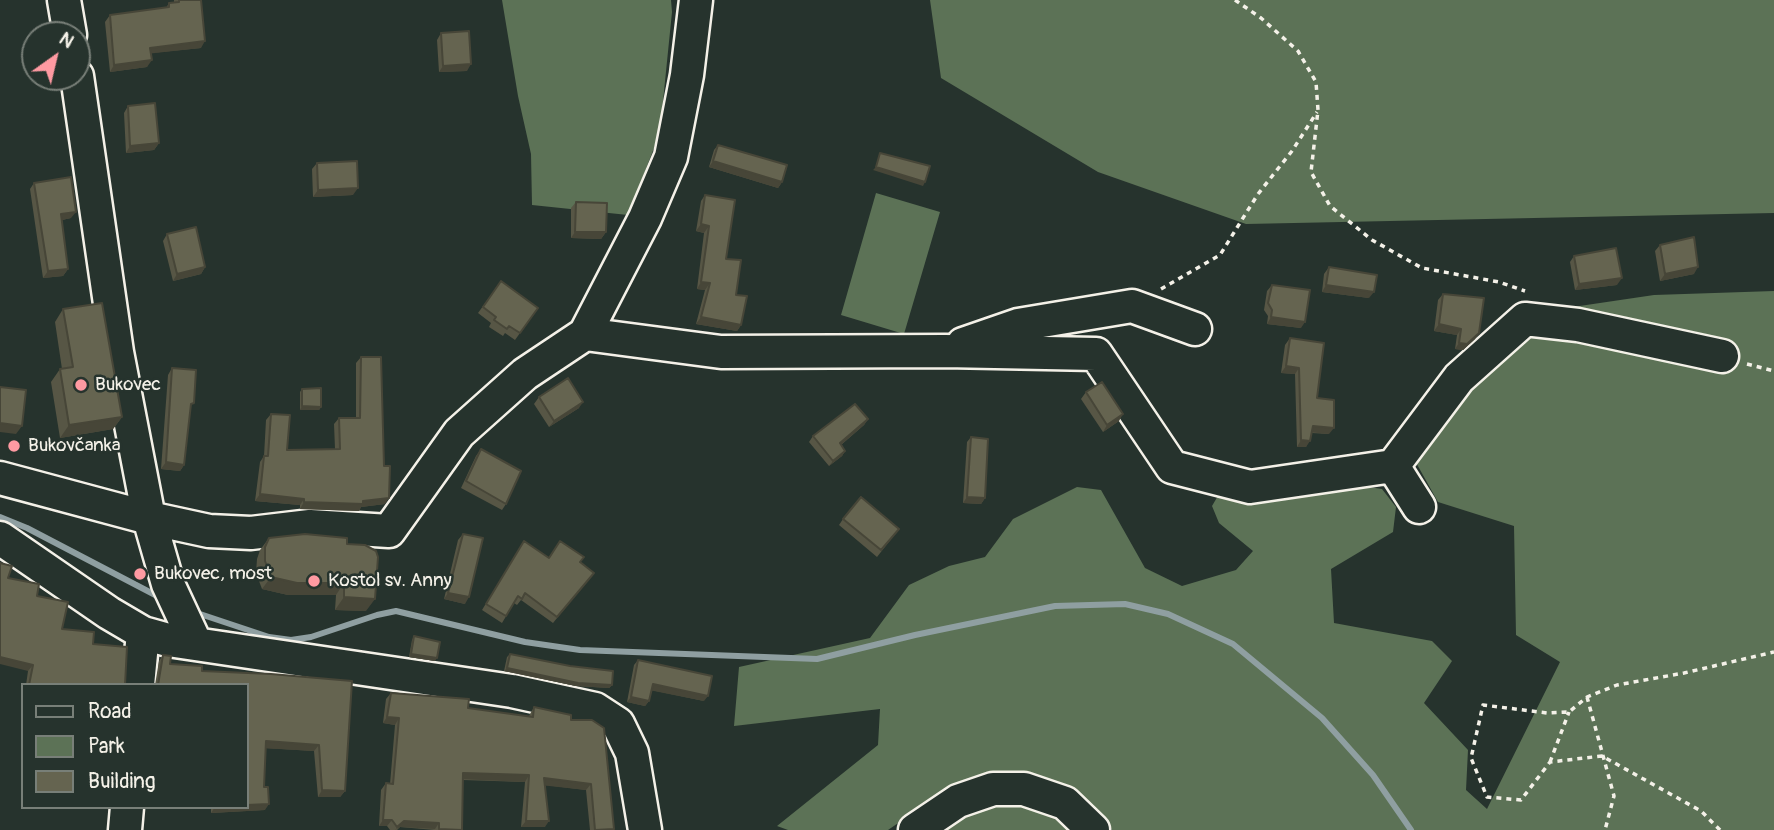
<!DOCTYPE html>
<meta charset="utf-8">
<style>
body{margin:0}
#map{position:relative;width:1774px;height:830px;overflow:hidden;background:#26332d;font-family:Pangolin,sans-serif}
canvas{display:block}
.legend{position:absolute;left:21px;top:683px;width:228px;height:126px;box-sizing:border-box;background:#26332d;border:2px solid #787f78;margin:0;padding:9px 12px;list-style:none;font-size:21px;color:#f4f1e8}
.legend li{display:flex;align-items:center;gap:14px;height:35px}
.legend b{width:35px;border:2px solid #787f78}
.north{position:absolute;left:21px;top:21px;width:70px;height:70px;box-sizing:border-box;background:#26332d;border:2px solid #787f78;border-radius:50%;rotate:34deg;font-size:19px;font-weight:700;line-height:28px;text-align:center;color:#f4f1e8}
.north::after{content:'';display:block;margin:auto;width:24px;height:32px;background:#ff9aa2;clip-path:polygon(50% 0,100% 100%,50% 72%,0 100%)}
</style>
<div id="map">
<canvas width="1774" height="830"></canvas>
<ul class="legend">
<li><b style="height:9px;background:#26332d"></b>Road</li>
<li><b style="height:19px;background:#5c7256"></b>Park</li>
<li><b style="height:19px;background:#656450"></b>Building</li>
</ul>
<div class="north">N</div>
</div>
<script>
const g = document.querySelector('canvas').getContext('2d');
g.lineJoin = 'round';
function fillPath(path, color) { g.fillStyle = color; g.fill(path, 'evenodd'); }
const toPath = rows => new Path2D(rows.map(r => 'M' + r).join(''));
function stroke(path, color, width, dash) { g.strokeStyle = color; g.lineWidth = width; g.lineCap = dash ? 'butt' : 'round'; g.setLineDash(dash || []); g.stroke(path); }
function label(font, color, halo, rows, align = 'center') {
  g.font = font + ' Pangolin,sans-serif'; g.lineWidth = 5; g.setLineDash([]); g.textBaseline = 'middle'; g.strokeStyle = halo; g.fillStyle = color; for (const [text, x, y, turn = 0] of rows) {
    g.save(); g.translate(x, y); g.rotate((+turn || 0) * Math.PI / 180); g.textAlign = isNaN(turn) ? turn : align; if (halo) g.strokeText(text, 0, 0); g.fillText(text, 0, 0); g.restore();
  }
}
fillPath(toPath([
 [502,0,671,0,672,12,661,121,654,148,628,215,532,205,531,154,518,96],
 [930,0,1774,0,1774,213,1246,224,1098,172,941,78],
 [876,193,940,212,904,334,841,315],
 [1774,291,1774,830,1112,830,1094,809,1048,782,1014,776,980,776,926,804,888,830,788,830,777,826,878,745,880,709,734,726,739,667,870,638,909,585,949,566,985,557,1013,519,1077,487,1101,490,1145,568,1182,586,1236,570,1253,551,1219,523,1212,506,1219,494,1342,483,1382,489,1396,507,1393,532,1331,569,1334,623,1432,641,1452,661,1424,703,1468,750,1466,790,1487,809,1560,662,1516,635,1514,526,1438,502,1409,450,1539,312,1654,295],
 [1002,801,1037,808,1066,821,1076,830,934,830]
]), '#5c7256');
stroke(toPath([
 [0,517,27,528,161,598],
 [194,612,269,637,291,640,311,637,377,615,396,611,525,642,580,650,817,659,915,635,1055,606,1125,604,1168,614,1233,644,1322,718,1373,775,1411,830]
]), '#8f9fa1', 6);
const minor = toPath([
 [64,0,70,35],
 [77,76,117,352,149,518,168,584,196,644],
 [585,334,721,352,945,351,1096,354,1172,467,1250,487,1393,466,1459,378,1525,319,1578,325,1722,356],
 [963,344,1018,325,1132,306,1195,329],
 [1393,466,1419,507],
 [0,478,149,518,209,531,251,533,310,526,389,531,459,433,525,374,585,334,645,218,671,157,687,75,696,0],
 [0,538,109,613,143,633,168,640,512,691,595,709,618,724,632,753,645,830],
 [138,685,143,633],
 [125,830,127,807],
 [915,830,958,801,993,789,1024,789,1065,803,1093,830]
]);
stroke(minor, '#f4f1e8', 37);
stroke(toPath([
 [1235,0,1261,18,1298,51,1316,82,1318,110,1311,172,1330,206,1372,240,1422,268,1499,282,1525,291],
 [1161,289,1220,255,1258,194,1292,151,1317,112],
 [1747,364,1774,371],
 [1587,697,1614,796,1605,830],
 [1550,762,1569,712],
 [1720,830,1701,811,1602,756,1550,762,1521,800,1487,797,1471,758,1483,705,1547,713,1569,712,1587,697,1617,685,1684,673,1774,652]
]), '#f4f1e8', 3.5, [5, 5]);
stroke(minor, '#26332d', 32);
fillPath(toPath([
 [174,0,201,0,201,48,151,53,147,67,110,72,105,22,110,15,166,8,169,3,174,2],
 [441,33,467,71,439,72,437,40],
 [128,106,159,143,154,150,126,153,124,113],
 [718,145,782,182,778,188,709,167,714,150],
 [317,163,353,195,313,197,312,169],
 [34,183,71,218,62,220,68,269,63,276,43,278,30,189],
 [705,195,726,259,736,295,741,325,737,331,696,324,705,290,697,289,704,233,696,231,701,201],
 [576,202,606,232,601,239,571,238,571,208],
 [167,234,205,267,201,274,173,281,163,241],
 [1660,245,1694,274,1660,281,1655,251],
 [1574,256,1617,285,1575,290,1570,262],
 [1329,267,1369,298,1322,292,1324,274],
 [501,281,538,308,515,340,505,333,503,336,489,327,491,323,478,313],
 [1272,285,1301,328,1267,324,1268,316,1264,310,1267,291],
 [1443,294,1475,339,1463,350,1455,349,1457,335,1434,331,1438,300],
 [63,309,122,417,113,429,60,438,51,382,60,369,62,369,55,322],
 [1290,338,1317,398,1329,434,1312,433,1306,447,1297,447,1295,374,1281,373,1285,345],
 [361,357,385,504,361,507,359,511,300,509,300,505,255,501,260,462,264,456,266,420,271,414,287,450,335,449,334,424,339,418,356,418,356,363],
 [172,368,190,409,184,465,180,471,161,469,168,375],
 [302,389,321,407,319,410,300,410,300,392],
 [1086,392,1119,421,1103,432,1081,399],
 [539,397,579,408,549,427,534,404],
 [868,419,864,425,841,445,845,451,842,456,829,466,809,442,813,436],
 [971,437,985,498,981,504,963,503,967,442],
 [481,449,506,504,502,510,461,488,476,456],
 [843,519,899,529,877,557,839,525],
 [463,534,465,604,444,599,458,540],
 [269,538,347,544,366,611,335,610,336,595,288,595,262,589,256,573,257,559,260,550],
 [524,541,549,558,580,563,594,573,553,623,521,600,517,605,514,603,502,623,482,610],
 [8,578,37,596,62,629,93,644,125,685,26,685,28,671],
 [414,636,435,661,409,657,412,640],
 [510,654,612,685,609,688,576,686,504,671,507,657],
 [163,655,170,664,202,671,352,681,345,791,340,797,318,797,314,751,265,748,264,787,265,810,211,813,211,807,247,807,247,685,155,685,159,661],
 [638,660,704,701,651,690,649,701,645,706,627,702,634,665],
 [391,693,468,708,529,716,530,714,534,707,571,720,613,830,590,830,586,790,545,785,545,827,521,827,525,782,463,780,462,830,435,830,400,827,397,830,390,830,387,826,379,826,381,790,386,783,390,784,395,725,383,723,386,699]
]), '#575645');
fillPath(toPath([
 [205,41,201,48,146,54,150,48],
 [152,60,147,67,110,72,114,65],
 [471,64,467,71,439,72,443,66],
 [159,143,154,150,126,153,130,146],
 [713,161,782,182,778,188,709,167],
 [876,167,925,182,923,186,873,170],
 [358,188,353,195,313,197,318,190],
 [76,212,71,218,57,221,61,214],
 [701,224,709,226,704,233,696,231],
 [575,232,606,232,601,239,571,238],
 [205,267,201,274,173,281,177,274],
 [1698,267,1694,274,1660,281,1665,274],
 [68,269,63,276,43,278,48,271],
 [1622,278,1617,285,1575,290,1579,284],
 [701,282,710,283,705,290,697,289],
 [1326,285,1374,292,1369,298,1322,292],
 [701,317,741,325,737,331,696,324],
 [1271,317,1305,322,1301,328,1267,324],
 [1439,324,1461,329,1457,335,1434,331],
 [1479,333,1475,339,1463,350,1455,349,1459,343],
 [1286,366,1299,368,1295,374,1281,373],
 [583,402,579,408,549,427,554,421],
 [302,406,321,407,319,410,300,410],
 [1123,414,1119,421,1103,432,1107,425],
 [122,417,113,429,60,438,69,425],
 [868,419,864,425,836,449,840,443],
 [0,423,22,426,16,434,0,432],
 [1313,426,1334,428,1329,434,1308,432],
 [1301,440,1310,441,1306,447,1297,447],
 [845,451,842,456,829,466,833,461],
 [166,462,184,465,180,471,161,469],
 [260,494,304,499,300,505,255,501],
 [967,497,985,498,981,504,963,503],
 [389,498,385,504,361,507,359,511,300,509,304,502,363,501],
 [271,577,344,583,336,595,288,595,262,589],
 [448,593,469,597,465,604,444,599],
 [344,597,375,599,366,611,335,610],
 [411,654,437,658,435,661,409,657],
 [0,657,33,665,28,671,0,664],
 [507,668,612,685,609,688,576,686,504,671],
 [653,684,708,696,704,701,649,690],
 [631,697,649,701,645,706,627,702],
 [387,717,399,718,395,725,383,723],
 [266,741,319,745,314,751,261,748],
 [463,773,529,775,525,782,459,779],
 [544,778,591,784,586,790,540,785],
 [322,790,345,791,340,797,318,797],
 [269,804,265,810,211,813,215,807,247,807,247,805],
 [383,820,392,820,387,826,379,826],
 [404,821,439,823,435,829,400,827,395,830],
 [526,821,549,821,545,827,521,827]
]), '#474638');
const building = toPath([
 [179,0,201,0,205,41,150,48,152,60,114,65,110,15,169,7,169,3,179,2,179,0],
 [469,31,471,64,443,66,441,33,469,31],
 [155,103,159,143,130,146,128,106,155,103],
 [718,145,787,165,782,182,713,161,718,145],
 [880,153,930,166,925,182,876,167,880,153],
 [357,161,358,188,318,190,317,163,357,161],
 [71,177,76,212,61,214,68,269,48,271,34,183,71,177],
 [705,195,735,200,726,259,741,260,736,295,747,296,741,325,701,317,710,283,701,282,709,226,701,224,705,195],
 [576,202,607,203,606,232,575,232,576,202],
 [196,227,205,267,177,274,167,234,196,227],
 [1694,237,1698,267,1665,274,1660,245,1694,237],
 [1616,248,1622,278,1579,284,1574,256,1616,248],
 [1329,267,1377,275,1374,292,1326,285,1329,267],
 [501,281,538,308,520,333,509,326,507,329,494,320,496,317,483,307,501,281],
 [1272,285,1310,290,1305,322,1271,317,1272,310,1268,303,1272,285],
 [1443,294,1484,298,1479,333,1467,344,1459,343,1461,329,1439,324,1443,294],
 [102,303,122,417,69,425,60,369,73,367,63,309,102,303],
 [1290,338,1324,343,1317,398,1334,400,1334,428,1313,426,1310,441,1301,440,1299,368,1286,366,1290,338],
 [361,357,381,357,384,466,390,466,389,498,363,501,363,504,304,502,304,499,260,494,264,456,268,456,271,414,290,415,287,450,340,449,339,418,360,418,361,357],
 [172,368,196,370,194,403,191,404,184,465,166,462,172,368],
 [568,378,583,402,554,421,539,397,568,378],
 [1102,382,1123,414,1107,425,1086,392,1102,382],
 [0,387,26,390,22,426,0,423,0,387],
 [321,388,321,407,302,406,302,389,321,388],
 [855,404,868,419,840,443,845,451,833,461,813,436,855,404],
 [971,437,988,439,985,498,967,497,971,437],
 [481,449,521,471,506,504,466,481,481,449],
 [861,497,899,529,881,550,843,519,861,497],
 [305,534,347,538,347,544,365,545,376,551,378,557,375,599,344,597,344,583,297,583,271,577,265,561,265,547,269,538,305,534],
 [463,534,483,538,469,597,448,593,463,534],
 [524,541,549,558,560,541,584,557,580,562,594,573,557,617,525,593,522,599,518,596,506,616,486,604,524,541],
 [0,563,12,566,8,578,39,584,37,596,68,602,62,629,94,632,93,644,127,647,125,685,29,685,33,665,0,657,0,563],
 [414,636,440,642,437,658,411,654,414,636],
 [510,654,570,666,613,671,612,685,578,683,507,668,510,654],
 [163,655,171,656,170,664,202,666,202,671,271,674,352,681,345,791,322,790,319,745,266,741,264,787,268,787,269,804,247,805,247,685,158,685,163,655],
 [638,660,712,676,708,696,653,684,649,701,631,697,638,660],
 [391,693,469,699,468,708,533,717,534,707,571,715,571,720,592,720,604,728,614,829,595,830,591,784,544,778,549,821,526,821,529,775,463,773,462,830,439,829,439,823,404,821,397,827,392,820,383,820,386,783,393,784,399,718,387,717,391,693]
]);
fillPath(building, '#656450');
stroke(building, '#474638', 2);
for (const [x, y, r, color] of [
 [81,385,7,"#ff9aa2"],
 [14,446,7,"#ff9aa2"],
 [140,574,7,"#ff9aa2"],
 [314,581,7,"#ff9aa2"]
]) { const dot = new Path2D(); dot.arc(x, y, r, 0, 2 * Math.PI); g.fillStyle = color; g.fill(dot); stroke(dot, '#26332d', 2.5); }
label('19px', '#f4f1e8', '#26332d', [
 ["Bukovec",95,385],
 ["Bukovčanka",28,446],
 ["Bukovec, most",154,574],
 ["Kostol sv. Anny",328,581]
], 'left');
</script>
